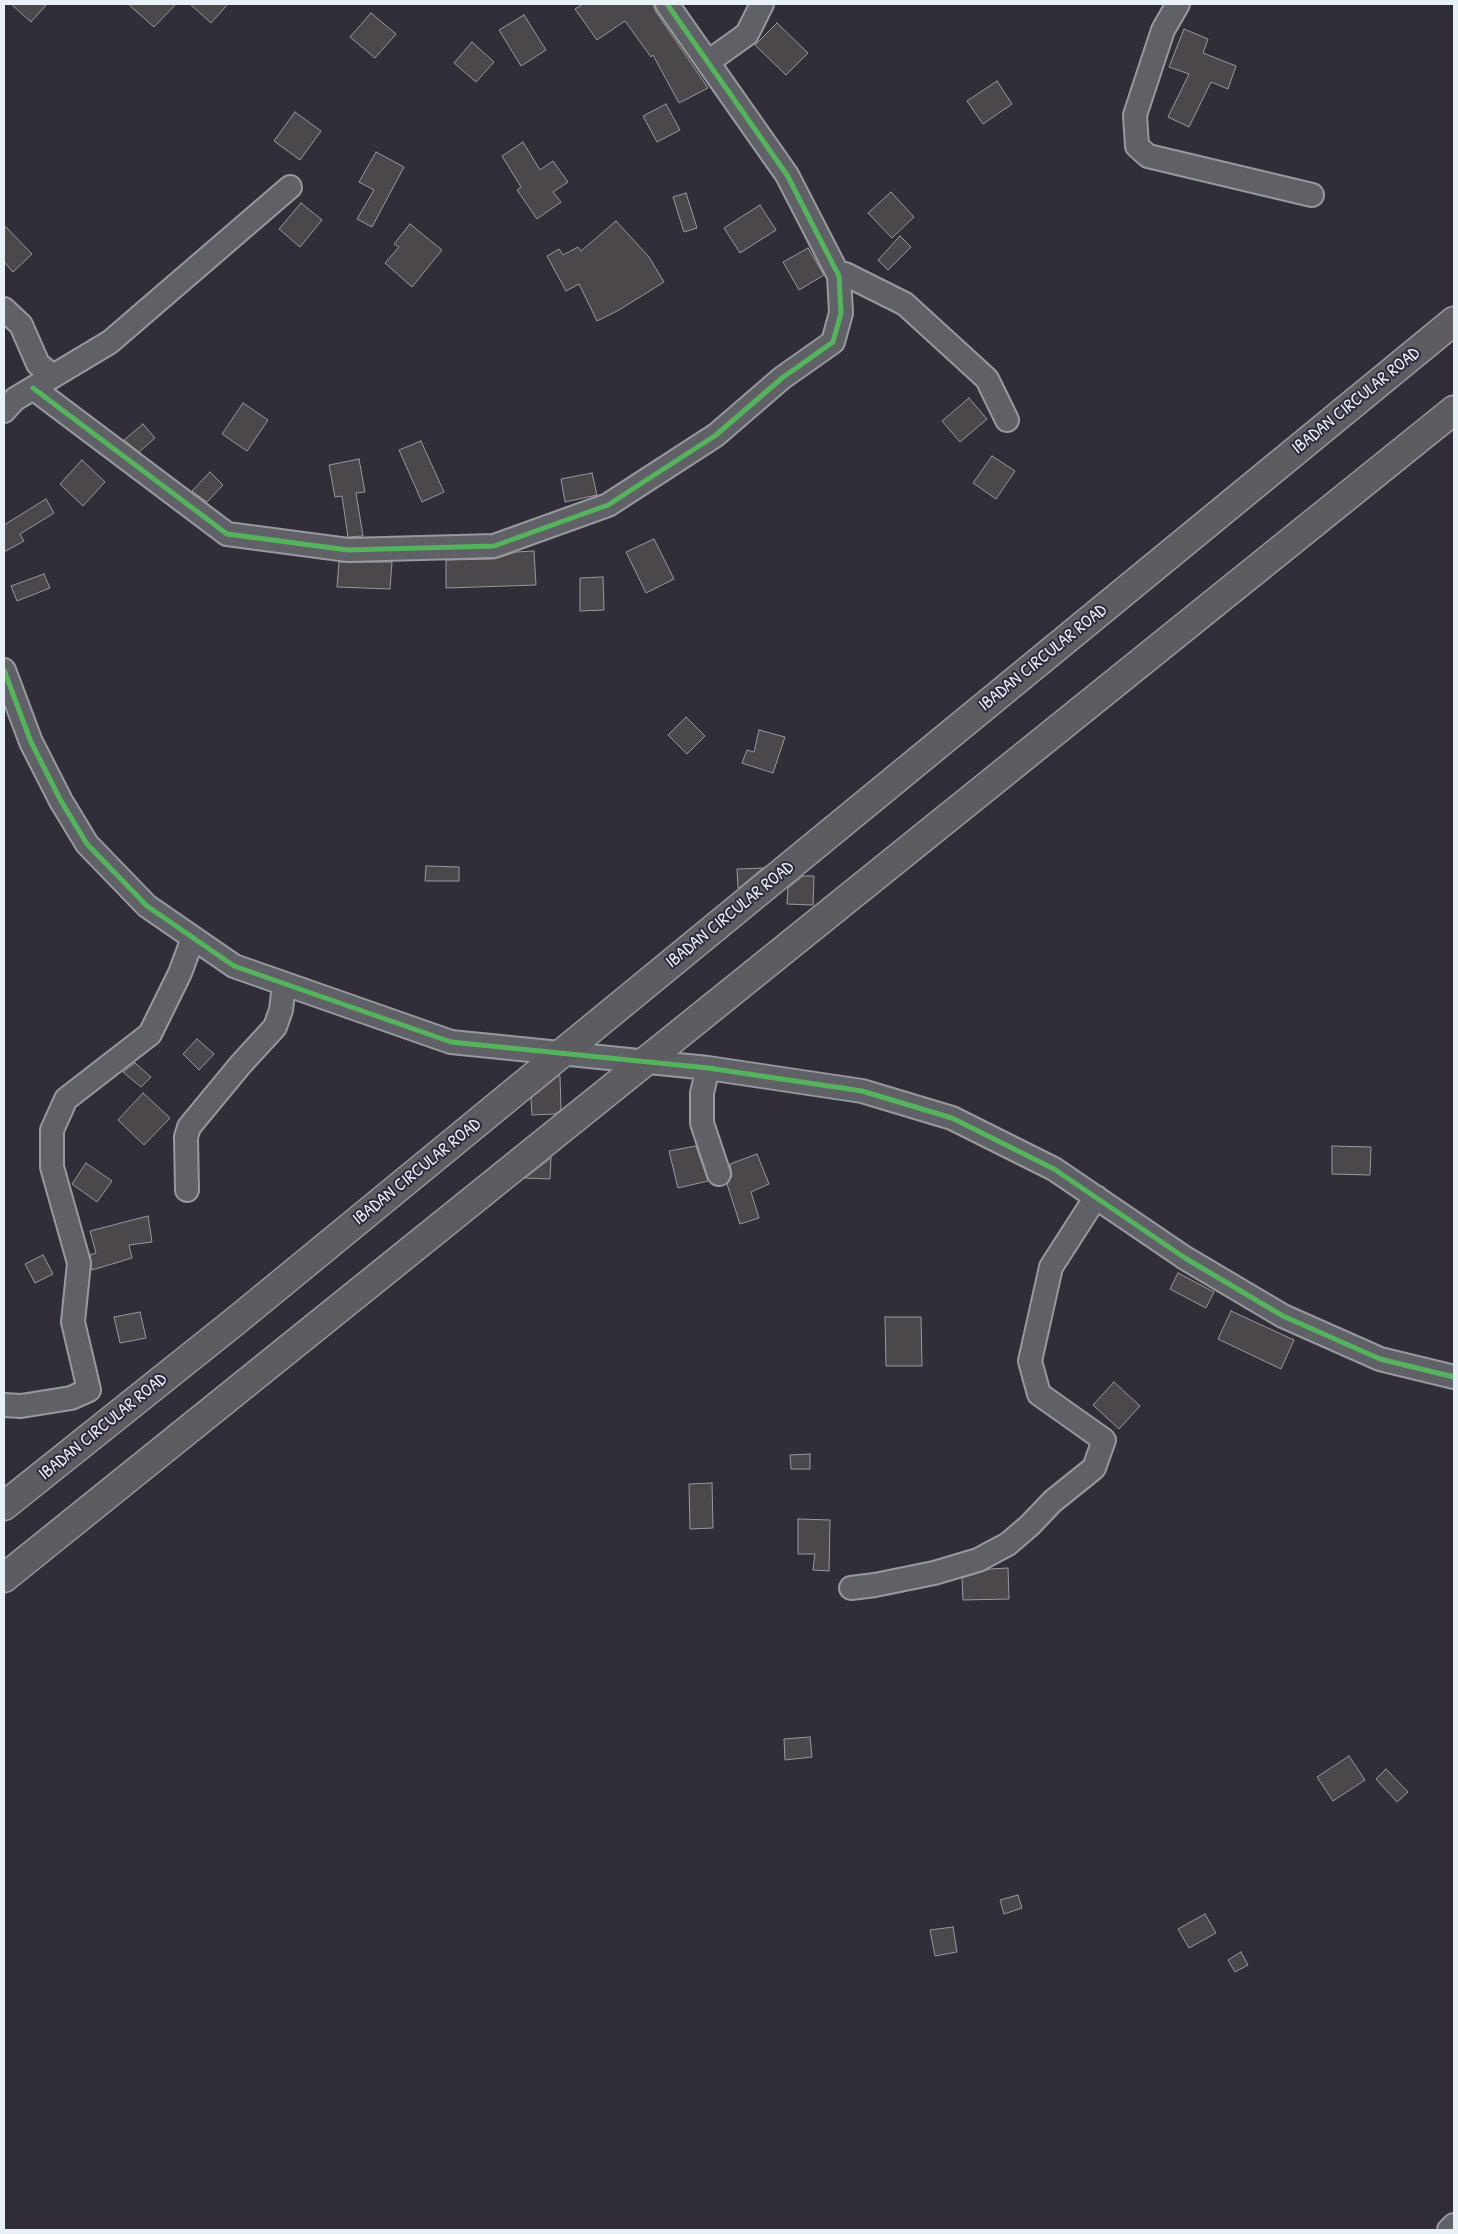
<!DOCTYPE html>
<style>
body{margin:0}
#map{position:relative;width:1458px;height:2234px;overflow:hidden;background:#312e39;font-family:"Patrick Hand",sans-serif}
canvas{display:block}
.frame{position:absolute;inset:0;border:5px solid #e8f1f8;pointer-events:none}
</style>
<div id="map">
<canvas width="1458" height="2234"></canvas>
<div class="frame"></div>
</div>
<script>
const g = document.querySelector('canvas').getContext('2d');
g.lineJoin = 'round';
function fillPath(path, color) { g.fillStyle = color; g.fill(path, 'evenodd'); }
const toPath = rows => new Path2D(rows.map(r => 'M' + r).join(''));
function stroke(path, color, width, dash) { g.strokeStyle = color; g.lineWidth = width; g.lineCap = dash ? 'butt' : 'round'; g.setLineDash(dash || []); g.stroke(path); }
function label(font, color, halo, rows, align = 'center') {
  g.font = font + ' "Patrick Hand",sans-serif'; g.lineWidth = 4; g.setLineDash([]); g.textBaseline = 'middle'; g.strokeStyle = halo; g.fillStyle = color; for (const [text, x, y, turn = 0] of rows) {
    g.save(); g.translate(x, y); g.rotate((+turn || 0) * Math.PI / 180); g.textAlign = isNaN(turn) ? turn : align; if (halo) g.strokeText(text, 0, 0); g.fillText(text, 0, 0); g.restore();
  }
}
const building = toPath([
 [11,4,47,4,31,22,11,4],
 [128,4,176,4,154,27,128,4],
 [190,4,228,4,211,23,190,4],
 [583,4,653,4,656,12,708,88,679,103,653,55,651,57,625,21,597,40,575,9,583,4],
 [371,13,396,34,375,58,350,37,371,13],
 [524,15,546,50,521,66,499,30,524,15],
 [777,23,808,53,786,75,755,45,777,23],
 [1184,29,1208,39,1203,53,1236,66,1228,89,1211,82,1189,127,1168,117,1189,74,1169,67,1184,29],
 [472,42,494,62,476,82,454,63,472,42],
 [997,81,1012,104,983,124,967,101,997,81],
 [666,104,680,130,657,142,643,116,666,104],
 [295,112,321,131,300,160,274,141,295,112],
 [523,142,540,170,553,161,568,182,553,192,561,202,537,219,517,190,521,187,502,156,523,142],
 [376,152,404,167,372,227,357,219,374,190,359,182,376,152],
 [891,192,914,217,892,238,868,213,891,192],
 [686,193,697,228,684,232,673,197,686,193],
 [301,203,322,220,300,247,279,229,301,203],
 [760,205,776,230,740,253,724,228,760,205],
 [616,221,649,257,664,282,619,310,597,321,579,284,566,291,547,256,559,249,563,255,578,247,581,251,616,221],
 [410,224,442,250,412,287,385,263,399,247,394,244,410,224],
 [4,225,32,254,13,272,4,262,4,225],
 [900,236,911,247,888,270,878,260,900,236],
 [808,248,824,275,799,290,783,262,808,248],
 [969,398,987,419,960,442,942,421,969,398],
 [243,403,268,420,247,451,222,434,243,403],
 [143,424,155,438,139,452,124,440,143,424],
 [421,441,444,492,422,502,399,450,421,441],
 [992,456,1015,471,996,499,973,483,992,456],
 [359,459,365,492,356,493,363,536,348,537,342,496,335,497,329,465,359,459],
 [82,460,105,482,83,506,60,484,82,460],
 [210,472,223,485,207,502,192,491,210,472],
 [592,473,597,495,565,502,561,479,592,473],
 [46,499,54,513,20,534,24,541,4,552,4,525,46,499],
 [654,539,674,579,646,593,626,552,654,539],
 [534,551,536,585,446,588,446,560,494,559,516,552,534,551],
 [339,562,392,562,390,589,337,587,339,562],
 [44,574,50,588,17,601,11,586,44,574],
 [603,577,604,610,580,611,580,578,603,577],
 [686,717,705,736,687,754,668,735,686,717],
 [759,730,785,737,773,773,742,763,747,750,754,752,759,730],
 [426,866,459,867,459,881,425,881,426,866],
 [763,868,739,888,738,888,737,869,763,868],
 [803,876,814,876,813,905,787,904,788,888,803,876],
 [197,1039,214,1054,199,1070,183,1054,197,1039],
 [135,1063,151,1077,141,1087,123,1072,135,1063],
 [558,1076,560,1076,561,1110,555,1114,532,1115,531,1098,558,1076],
 [143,1093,170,1118,144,1145,118,1120,143,1093],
 [696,1146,708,1181,678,1188,669,1151,696,1146],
 [1332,1146,1371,1147,1370,1175,1332,1174,1332,1146],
 [757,1154,769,1184,751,1192,759,1218,740,1224,727,1184,732,1176,730,1164,757,1154],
 [551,1158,550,1179,525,1178,551,1158],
 [86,1163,112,1181,97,1202,72,1184,86,1163],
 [148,1216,152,1242,129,1245,132,1258,92,1270,90,1255,96,1253,90,1231,148,1216],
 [43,1255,53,1274,35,1283,25,1264,43,1255],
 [1178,1273,1214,1292,1206,1308,1170,1289,1178,1273],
 [1231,1311,1294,1340,1281,1369,1218,1339,1231,1311],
 [140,1312,146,1338,120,1343,114,1317,140,1312],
 [885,1317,921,1317,922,1366,886,1366,885,1317],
 [1114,1382,1140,1406,1119,1429,1093,1405,1114,1382],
 [810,1454,810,1469,791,1469,790,1455,810,1454],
 [712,1483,713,1528,690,1529,689,1484,712,1483],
 [798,1519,830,1520,829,1571,813,1570,815,1554,798,1554,798,1519],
 [1008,1568,1009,1599,963,1600,962,1578,990,1569,1008,1568],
 [810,1737,812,1757,785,1760,784,1739,810,1737],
 [1349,1756,1365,1780,1333,1801,1317,1777,1349,1756],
 [1386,1769,1408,1792,1397,1802,1376,1779,1386,1769],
 [1018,1895,1022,1908,1004,1914,1000,1900,1018,1895],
 [1205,1914,1216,1933,1189,1948,1178,1929,1205,1914],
 [953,1927,957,1952,935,1956,930,1930,953,1927],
 [1241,1952,1248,1965,1235,1972,1228,1960,1241,1952]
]);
fillPath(building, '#4b474b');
stroke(building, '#98999f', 1);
const minor = toPath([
 [1178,4,1163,30,1135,115,1137,146,1148,156,1312,195],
 [708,62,747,34,762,4],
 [839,276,845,274,905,304,987,379,1007,420],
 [4,309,21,325,38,364,53,376],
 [33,388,227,534,348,550,494,546,608,505,716,435,782,378,833,342,841,313,839,276,787,175,667,4],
 [4,411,15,399,110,342,290,187],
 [4,670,31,742,61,801,87,844,147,906,234,966,451,1042,708,1068,862,1091,952,1118,1054,1169,1185,1258,1283,1316,1380,1359,1454,1377],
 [708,1068,702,1093,702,1123,719,1174],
 [187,1190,186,1137,189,1127,241,1064,275,1027,281,1010,284,984],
 [4,1405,21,1406,71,1398,89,1390,73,1322,79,1263,52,1167,52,1130,66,1099,150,1034,180,973,193,938],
 [851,1588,875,1585,934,1573,978,1560,1008,1544,1030,1525,1053,1501,1094,1468,1104,1440,1039,1394,1030,1361,1051,1267,1096,1197],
 [1449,2230,1454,2225]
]);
const trunk = toPath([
 [4,1506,238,1319,1454,321],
 [4,1578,1454,410]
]);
stroke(minor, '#98999f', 26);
stroke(trunk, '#98999f', 31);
stroke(minor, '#606067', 22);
stroke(trunk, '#5d5c60', 28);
stroke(toPath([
 [33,388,227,534,348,550,494,546,608,505,716,435,782,378,833,342,841,313,839,276,787,175,667,4],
 [4,670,31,742,61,801,87,844,147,906,234,966,451,1042,708,1068,862,1091,952,1118,1054,1169,1185,1258,1283,1316,1380,1359,1454,1377]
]), '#56b35d', 5);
label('18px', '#e8f1f8', '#2f2a3d', [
 ["IBADAN CIRCULAR ROAD",1356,401,-39],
 ["IBADAN CIRCULAR ROAD",1043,658,-39],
 ["IBADAN CIRCULAR ROAD",730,915,-39],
 ["IBADAN CIRCULAR ROAD",417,1172,-39],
 ["IBADAN CIRCULAR ROAD",103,1427,-39]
]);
</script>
